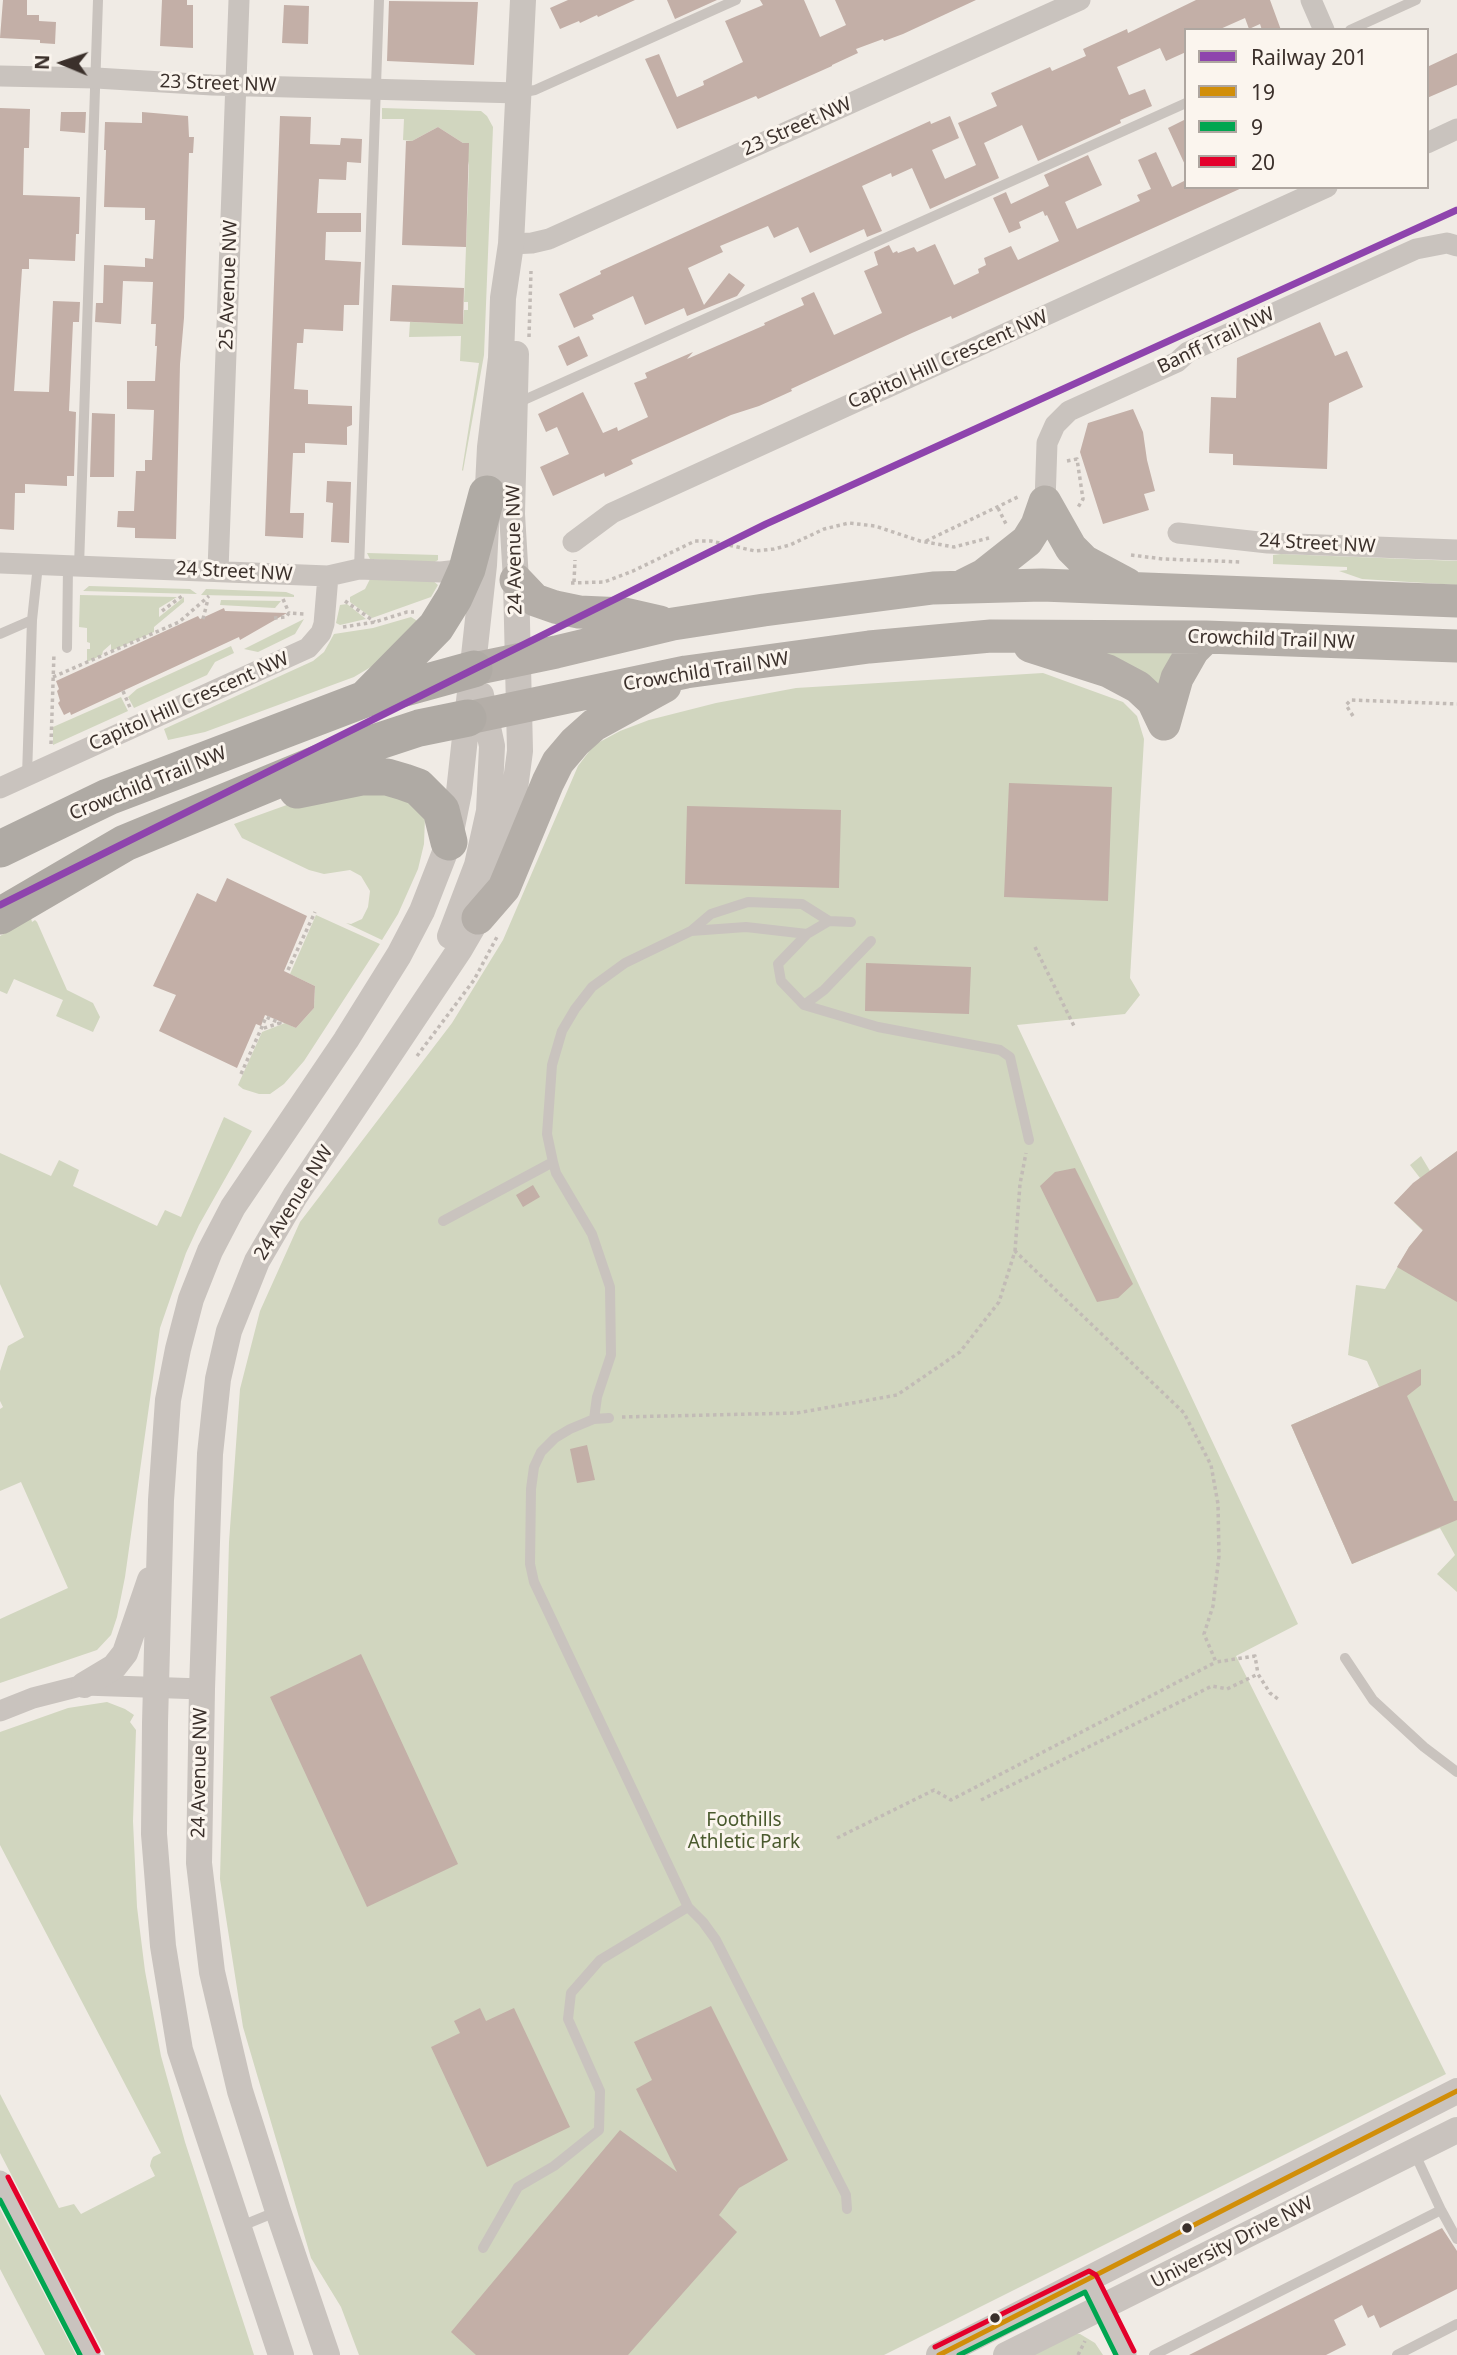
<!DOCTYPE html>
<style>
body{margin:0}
#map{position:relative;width:1457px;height:2355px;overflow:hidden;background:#f0ebe5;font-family:"Noto Sans",sans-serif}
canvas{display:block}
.legend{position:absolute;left:1184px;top:28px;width:245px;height:161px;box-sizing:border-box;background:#fbf5ee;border:2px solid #aea6a0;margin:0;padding:9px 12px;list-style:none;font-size:21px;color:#3b302b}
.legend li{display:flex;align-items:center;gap:14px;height:35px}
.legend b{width:35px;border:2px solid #aea6a0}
.north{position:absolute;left:28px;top:28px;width:70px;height:70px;-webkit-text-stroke:5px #fbf5ee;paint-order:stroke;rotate:272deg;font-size:19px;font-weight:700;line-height:28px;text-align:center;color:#3b302b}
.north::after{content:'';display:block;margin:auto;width:24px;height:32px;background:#3b302b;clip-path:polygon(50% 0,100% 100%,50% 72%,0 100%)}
</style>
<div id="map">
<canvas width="1457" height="2355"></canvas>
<ul class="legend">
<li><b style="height:9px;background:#8e44ad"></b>Railway 201</li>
<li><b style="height:9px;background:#d18e09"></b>19</li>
<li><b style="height:9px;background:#00a651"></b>9</li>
<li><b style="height:9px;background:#e4002b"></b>20</li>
</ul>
<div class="north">N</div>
</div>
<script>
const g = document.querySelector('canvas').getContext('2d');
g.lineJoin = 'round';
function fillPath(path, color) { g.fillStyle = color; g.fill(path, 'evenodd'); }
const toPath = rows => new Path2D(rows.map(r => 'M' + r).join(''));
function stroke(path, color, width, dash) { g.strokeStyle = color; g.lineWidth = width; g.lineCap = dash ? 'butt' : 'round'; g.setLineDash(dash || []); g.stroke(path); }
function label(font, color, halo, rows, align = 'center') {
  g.font = font + ' "Noto Sans",sans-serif'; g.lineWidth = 6; g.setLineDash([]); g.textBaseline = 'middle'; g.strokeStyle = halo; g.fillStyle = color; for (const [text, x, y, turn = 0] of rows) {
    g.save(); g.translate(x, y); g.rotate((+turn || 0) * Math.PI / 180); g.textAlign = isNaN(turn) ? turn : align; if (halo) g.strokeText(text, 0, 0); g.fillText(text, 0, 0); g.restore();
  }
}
fillPath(toPath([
 [382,108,481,111,487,116,493,127,484,355,463,471,462,470,479,363,460,361,461,336,409,337,410,322,463,323,464,310,468,310,468,302,464,302,469,165,463,143,438,127,412,141,403,140,404,119,382,119],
 [367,553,438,555,438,560,433,563,370,559],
 [1281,554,1457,561,1457,585,1362,579,1339,571,1347,570,1347,567,1273,564,1273,555],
 [370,579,432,580,438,585,431,597,372,618,350,602,350,597,365,589],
 [89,586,190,589,197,594,83,591],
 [206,589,286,592,294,595,294,597,201,595],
 [80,595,177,597,159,608,159,617,184,597,184,602,154,627,154,632,111,651,111,644,103,651,102,655,87,662,87,649,90,649,90,643,87,642,87,628,79,627],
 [221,600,281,601,275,608,220,605],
 [347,604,366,619,340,625,336,623,340,605],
 [411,617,419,622,386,658,354,677,205,732,168,740,164,729,313,661,324,652,334,634,373,628],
 [304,619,295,634,258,652,244,649],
 [231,646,234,653,215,662,207,675,134,708,128,697,137,689],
 [1087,653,1172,653,1172,654,1160,694],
 [1043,673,1123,702,1137,716,1144,739,1130,978,1140,995,1125,1014,1017,1025,1298,1624,1236,1656,1446,2074,884,2355,359,2355,341,2307,311,2258,243,2027,220,1879,229,1542,240,1389,260,1311,300,1222,452,1023,503,940,578,766,594,745,620,731,649,720,716,703,796,688],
 [121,697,128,711,53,745,53,727],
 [345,784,402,788,425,817,424,844,418,869,398,914,382,940,346,923,351,924,362,919,368,907,370,891,361,876,350,870,324,874,309,870,242,838,234,824],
 [316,915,380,944,304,1061,284,1084,270,1094,259,1094,243,1089,238,1085,262,1032,285,1023,296,1028,314,1008,315,986,290,974],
 [31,918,32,922,35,920,37,922,67,990,93,1003,100,1017,93,1032,56,1016,63,1000,14,979,7,994,0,991,0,936],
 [224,1117,252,1131,199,1225,186,1253,160,1328,125,1577,117,1617,111,1635,97,1650,0,1683,0,1619,68,1588,21,1482,0,1491,0,1409,3,1407,0,1401,0,1371,8,1346,24,1337,0,1284,0,1153,51,1176,59,1160,79,1170,73,1186,157,1226,165,1210,181,1217],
 [1457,1151,1457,1592,1437,1574,1455,1555,1440,1528,1352,1564,1291,1425,1379,1387,1367,1361,1348,1355,1356,1285,1385,1289,1409,1247,1423,1231,1394,1203,1420,1178,1410,1165,1421,1156,1430,1171],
 [107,1702,125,1709,134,1715,130,1722,136,1730,133,1821,137,1907,145,1971,161,2056,185,2142,254,2355,105,2355,0,2153,0,2094,59,2208,74,2204,81,2214,155,2176,150,2166,151,2161,153,2157,161,2153,0,1845,0,1732,68,1708],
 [0,2209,76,2355,45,2355,0,2269],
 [1072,2333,1080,2334,1095,2343,1103,2355,1031,2355]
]), '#d1d6bf');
fillPath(toPath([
 [3,0,27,0,27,15,39,15,39,21,56,22,55,44,40,43,40,40,0,38],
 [162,0,187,0,187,5,193,5,193,48,160,46],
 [568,0,635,0,598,17,597,15,580,23,579,21,560,29,550,8],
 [667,0,717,0,675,19],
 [760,0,804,0,820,37,846,25,835,0,976,0,903,34,884,41,883,39,856,49,858,53,832,65,832,66,758,99,756,96,677,129,645,59,659,54,677,97,704,85,703,81,743,62,725,21,763,5],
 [1196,0,1270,0,1281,30,1262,30,1260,24,1249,29,1245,18,1218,30,1186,30,1186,52,1166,61,1160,48,1117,67,1129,95,1145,89,1152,106,1120,120,1121,123,1038,161,1022,125,984,143,999,178,930,209,912,168,892,177,891,173,862,186,882,231,867,237,864,229,810,253,798,227,774,238,768,226,720,246,723,252,688,268,704,305,729,273,745,285,737,296,687,316,684,308,645,325,633,296,592,315,594,319,574,328,559,294,601,274,600,271,930,121,931,124,950,116,959,138,932,150,945,179,976,165,958,123,997,106,991,93,1050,67,1052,71,1086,56,1083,49,1127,29,1128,33],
 [389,1,478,2,474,65,387,61],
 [284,5,309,6,308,44,282,43],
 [1457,53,1457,85,1427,98,1427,67],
 [0,108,30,109,29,148,24,148,23,195,80,197,79,234,76,234,75,261,29,259,29,269,22,269,14,391,49,392,53,301,80,302,79,322,73,322,69,411,76,412,74,476,67,476,67,486,25,484,25,493,15,493,14,530,0,529],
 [61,112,86,112,85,133,60,131],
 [142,112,188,116,189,137,194,137,193,153,189,153,184,318,180,364,176,539,135,538,135,528,117,527,118,511,134,511,136,471,145,471,145,460,152,460,154,410,127,409,127,381,155,381,157,346,155,346,156,324,151,324,153,282,123,281,121,324,95,322,96,303,103,303,104,265,145,267,145,258,153,259,155,220,145,220,145,208,104,207,106,150,104,150,105,122,142,123],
 [280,116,311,117,310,144,340,145,341,138,362,139,361,163,347,162,346,180,319,179,317,213,361,213,361,232,326,232,325,260,361,262,360,281,359,305,344,305,343,331,304,329,303,343,297,343,294,389,308,390,308,404,352,406,352,425,347,427,347,445,305,443,305,453,293,453,290,513,304,513,303,538,265,536],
 [1186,119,1186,167,1168,128],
 [438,127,463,143,469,143,466,247,402,245,406,141,412,141],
 [1156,152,1172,187,1186,180,1186,187,1244,187,952,319,951,316,912,333,791,389,792,391,759,406,731,415,669,443,631,460,633,464,605,477,604,473,553,496,540,467,569,454,557,427,546,432,538,414,583,392,603,433,617,427,618,431,648,417,634,383,647,378,645,373,693,352,687,359,765,325,764,323,804,305,801,298,814,292,834,335,882,313,864,271,878,265,874,252,889,245,893,253,897,251,898,253,914,247,917,252,935,244,954,285,979,273,978,269,986,265,984,258,1011,246,1018,260,1059,241,1047,215,1045,216,1043,211,1019,222,1021,228,1009,233,993,198,1006,192,1011,204,1049,186,1044,175,1088,155,1102,185,1065,202,1077,229,1140,201,1137,195,1151,189,1138,160],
 [392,285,464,288,463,324,390,321],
 [1320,322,1335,356,1347,351,1363,387,1329,403,1327,469,1233,465,1233,454,1209,453,1211,397,1236,398,1237,358],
 [579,336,588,356,567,366,558,346],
 [1133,409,1143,432,1147,460,1155,491,1144,494,1149,510,1103,524,1080,452,1088,423],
 [92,413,115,414,114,477,90,477],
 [327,481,351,482,349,543,331,542,333,503,326,502],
 [224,608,225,611,287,613,240,640,239,637,71,715,70,712,64,715,58,703,60,701,57,691,59,689,56,681,198,616,200,619],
 [1009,783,1112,787,1108,901,1004,897],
 [687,806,841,810,839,888,685,884],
 [227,878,307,916,284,971,315,986,314,1008,296,1028,265,1015,261,1026,256,1024,237,1068,159,1031,176,995,153,986,197,893,216,902],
 [866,963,971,967,969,1014,865,1011],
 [1457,1151,1457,1302,1397,1267,1409,1247,1423,1230,1394,1203,1413,1183],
 [1075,1168,1133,1284,1118,1298,1097,1302,1040,1186,1055,1172],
 [533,1185,540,1197,523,1207,516,1195],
 [1421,1369,1421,1385,1407,1396,1454,1501,1457,1501,1457,1520,1352,1564,1291,1425],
 [587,1445,595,1480,577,1483,570,1449],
 [361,1654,458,1864,367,1907,270,1697],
 [711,2006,788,2160,739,2188,719,2215,737,2232,628,2355,476,2355,451,2332,620,2130,677,2172,636,2089,652,2080,634,2042],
 [480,2008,486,2021,514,2008,570,2127,487,2167,431,2047,460,2033,454,2021],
 [1442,2228,1457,2251,1457,2289,1380,2328,1374,2315,1368,2318,1362,2305,1349,2312,1334,2320,1346,2345,1326,2355,1189,2355]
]), '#c3afa7');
stroke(toPath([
 [529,337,531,271],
 [1067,461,1077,459,1083,499,1077,509],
 [998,508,1007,526],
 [926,541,1020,496],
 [1131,555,1163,559,1242,562],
 [574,582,575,560],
 [571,583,604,582,633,571,695,541,711,541,755,551,774,549,790,545,824,529,849,523,875,526,920,541,954,547,989,538],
 [283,599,289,613],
 [345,601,375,622],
 [162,611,182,596],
 [274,618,286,617,289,613,305,614],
 [203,619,208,599],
 [343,627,375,622,407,612,414,612],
 [53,677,179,622,209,596],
 [123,691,131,710],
 [1353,716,1346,705,1351,700,1457,704],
 [51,744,54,653],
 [1035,947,1075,1028],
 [288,970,315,912],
 [417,1056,474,980,498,935],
 [241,1074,261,1029,266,1017,280,1023,261,1029],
 [1015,1251,1020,1184,1026,1153],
 [622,1417,797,1413,897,1395,960,1352,999,1302,1015,1251,1184,1413,1211,1465,1218,1504,1219,1556,1213,1606,1204,1634,1216,1662,1255,1656,1258,1674],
 [981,1800,1212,1686,1227,1689,1258,1674,1270,1693,1278,1699],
 [837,1838,934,1790,951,1800,1216,1662],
 [1078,2355,1085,2341]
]), '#c2bbb6', 3.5, [3.5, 3.5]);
stroke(toPath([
 [1350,30,1416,0],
 [519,93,535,90,736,0],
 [515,404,1186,103],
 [79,566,98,0],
 [359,569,379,0],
 [0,634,32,620],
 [67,648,68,566],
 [27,776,32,620,38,565],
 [829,921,802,904,748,902,711,914,691,931,746,927,807,934,829,921,851,922],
 [807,934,778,964,781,981,804,1005,878,1027,1000,1050,1010,1057,1029,1140],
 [804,1005,824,990,871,941],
 [443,1221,553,1162],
 [609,1418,594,1419,570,1429,555,1438,541,1452,534,1467,531,1489,530,1564,534,1582,688,1907,703,1922,716,1940,846,2195,847,2209],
 [594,1419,597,1397,611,1355,610,1287,592,1234,556,1173,553,1162,547,1134,552,1065,562,1031,575,1009,592,987,625,963,691,931],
 [1345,1658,1373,1700,1424,1747,1457,1772],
 [1441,2210,1457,2239],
 [239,2227,278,2211],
 [483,2248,518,2187,554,2166,599,2130,600,2091,568,2019,571,1993,600,1960,688,1907],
 [1154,2355,1441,2210,1414,2152],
 [1397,2355,1457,2324]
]), '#c9c3be', 10);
stroke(toPath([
 [1311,0,1324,30],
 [0,76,96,78,212,85,519,93],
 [1427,143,1457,129],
 [511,244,532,243,549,239,1080,0],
 [1045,502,1047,443,1055,425,1069,411,1177,362,1188,352,1416,249,1447,243,1457,246],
 [1178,533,1268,543,1457,550],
 [573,542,612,513,1327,187],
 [0,563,328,576,359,569,441,572,467,569],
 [218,570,239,0],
 [0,788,308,648,321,633,324,624,328,576],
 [0,1711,33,1698,84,1685,202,1689],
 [0,2181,90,2355],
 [1089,2280,1126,2355]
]), '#c9c3be', 21);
stroke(toPath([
 [450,936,477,865,489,811,492,746,481,695],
 [84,1685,114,1667,125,1653,150,1580],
 [281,2355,180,2050,163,1946,154,1834,155,1723,161,1500,168,1400,178,1349,191,1299,210,1251,233,1207,346,1040,399,955,422,911,449,842,459,792,484,565,490,447,501,358,503,298,511,244,523,0],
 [327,2355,278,2211,240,2091,212,1972,199,1863,202,1689,210,1454,218,1379,229,1331,257,1261,295,1196,460,949,478,918,501,861,510,826,520,751,516,580,512,514,516,354],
 [939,2355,1457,2091],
 [1006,2355,1457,2130]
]), '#c9c3be', 26);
stroke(toPath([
 [1045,502,1071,548,1084,561,1127,584],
 [516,580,535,600,555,607,579,612,625,614,660,622],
 [964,585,984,575,1027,541,1037,525,1045,502],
 [1030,646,1108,671,1138,687,1153,701,1164,724],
 [474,669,556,652,673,624,764,610,933,588,1042,585,1457,601],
 [468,718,686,672,869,647,991,636,1206,637,1457,646],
 [1164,724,1177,678,1193,650,1206,637],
 [478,918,504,888,548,782,558,762,575,742,594,725,665,686]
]), '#b4aea8', 33);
stroke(toPath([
 [366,698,436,627,454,598,467,569,487,494],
 [297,790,361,777,387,777,404,782,418,787,441,810,449,842],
 [0,849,108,797,365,699,474,669],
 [0,916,125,843,343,753,419,728,468,718]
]), '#afaaa4', 37);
stroke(toPath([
 [939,2355,1457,2091]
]), '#d18e09', 5);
stroke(toPath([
 [0,2200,80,2355],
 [959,2355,1085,2292,1116,2355]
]), '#00a651', 5);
stroke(toPath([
 [8,2177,98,2351],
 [935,2347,1089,2271,1096,2275,1134,2351]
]), '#e4002b', 5);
stroke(toPath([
 [0,905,766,524,1457,210]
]), '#8e44ad', 7);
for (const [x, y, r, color] of [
 [1187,2228,6,"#3b302b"],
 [995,2318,6,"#3b302b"]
]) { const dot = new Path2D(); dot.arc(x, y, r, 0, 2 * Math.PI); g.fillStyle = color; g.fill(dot); stroke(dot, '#fbf5ee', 2.5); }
label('19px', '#3b302b', '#fbf5ee', [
 ["23 Street NW",218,84,2],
 ["23 Street NW",797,127,-24],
 ["25 Avenue NW",229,285,-88],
 ["Banff Trail NW",1216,341,-26],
 ["Capitol Hill Crescent NW",948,360,-24],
 ["24 Street NW",1317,544,3],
 ["24 Avenue NW",515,550,-91],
 ["24 Street NW",234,572,3],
 ["Crowchild Trail NW",1271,640,2],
 ["Crowchild Trail NW",706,672,-9],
 ["Capitol Hill Crescent NW",189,702,-24],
 ["Crowchild Trail NW",148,784,-22],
 ["24 Avenue NW",294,1203,-58],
 ["24 Avenue NW",200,1773,-89],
 ["University Drive NW",1232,2243,-27]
]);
label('19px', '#4a5a2e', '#fbf5ee', [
 ["Foothills",744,1821],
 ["Athletic Park",744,1843]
]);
</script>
